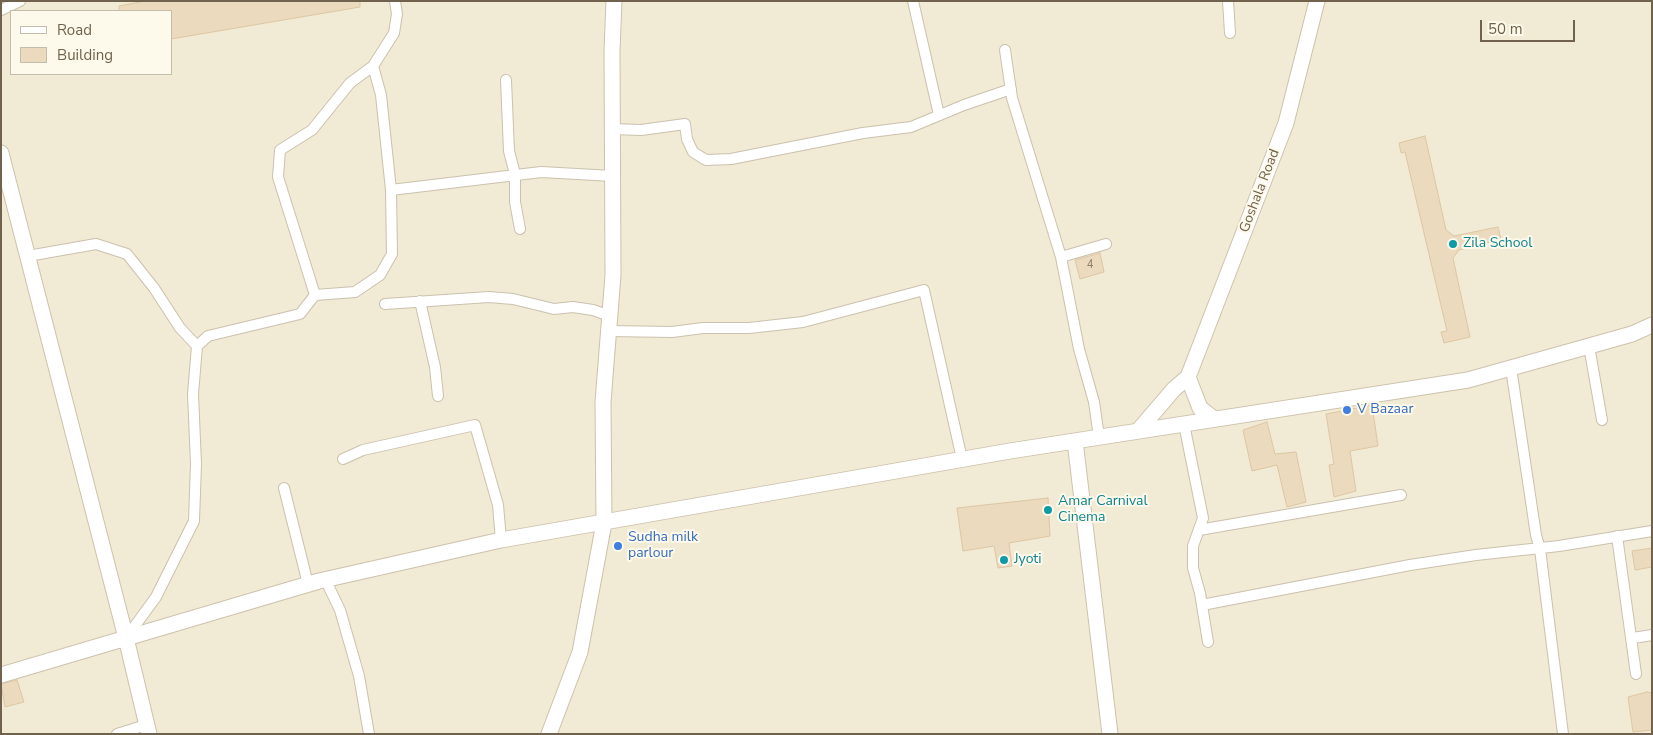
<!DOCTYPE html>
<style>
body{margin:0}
#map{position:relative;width:1653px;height:735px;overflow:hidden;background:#faf7e6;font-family:"Nunito Sans",sans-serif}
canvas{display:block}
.frame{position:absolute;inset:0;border:2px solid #71624d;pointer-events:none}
.legend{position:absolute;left:10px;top:10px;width:162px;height:65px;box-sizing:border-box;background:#fdfaeb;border:1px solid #c5bdac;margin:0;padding:6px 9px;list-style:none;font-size:15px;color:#71624d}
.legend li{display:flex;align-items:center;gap:10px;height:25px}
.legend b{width:25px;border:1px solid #c5bdac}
.scale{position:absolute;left:1480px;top:20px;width:95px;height:22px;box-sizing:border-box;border:2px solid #71624d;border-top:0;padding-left:6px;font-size:15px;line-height:18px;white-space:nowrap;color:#71624d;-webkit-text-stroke:4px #fdfaeb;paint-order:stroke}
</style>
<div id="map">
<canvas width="1653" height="735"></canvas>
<div class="frame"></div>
<ul class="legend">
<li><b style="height:6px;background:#fff"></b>Road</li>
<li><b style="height:14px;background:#ebdabe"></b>Building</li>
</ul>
<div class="scale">50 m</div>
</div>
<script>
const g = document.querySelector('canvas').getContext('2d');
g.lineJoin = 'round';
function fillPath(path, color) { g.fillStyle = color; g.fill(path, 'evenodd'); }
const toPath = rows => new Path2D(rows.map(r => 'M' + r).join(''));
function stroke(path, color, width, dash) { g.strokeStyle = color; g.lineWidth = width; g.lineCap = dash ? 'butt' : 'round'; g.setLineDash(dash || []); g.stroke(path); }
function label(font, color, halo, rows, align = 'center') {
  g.font = font + ' "Nunito Sans",sans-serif'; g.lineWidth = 4; g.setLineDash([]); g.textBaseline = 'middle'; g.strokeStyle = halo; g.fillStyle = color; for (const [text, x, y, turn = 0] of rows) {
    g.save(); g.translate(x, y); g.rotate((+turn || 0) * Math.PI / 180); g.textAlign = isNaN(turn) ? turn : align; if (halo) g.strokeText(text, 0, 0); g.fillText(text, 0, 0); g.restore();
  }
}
fillPath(toPath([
 [1,1,1652,1,1652,734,1,734],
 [11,11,171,11,171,74,11,74]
]), '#f1ead5');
const building = toPath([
 [145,1,360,1,360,7,171,39,171,11,119,11,119,6,145,1],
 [1425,136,1446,230,1454,236,1498,227,1501,239,1459,250,1453,258,1470,337,1444,343,1441,332,1447,331,1405,152,1401,153,1399,143,1425,136],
 [1100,253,1104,272,1080,279,1075,260,1100,253],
 [1372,405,1378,446,1350,451,1356,491,1334,497,1329,465,1334,464,1326,414,1372,405],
 [1267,422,1275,454,1296,452,1306,502,1287,507,1277,465,1252,471,1243,430,1267,422],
 [1048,498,1050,536,1009,543,1012,566,998,568,994,546,963,551,957,508,1048,498],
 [1652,548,1652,567,1635,570,1632,551,1652,548],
 [17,680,24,702,5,707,1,684,17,680],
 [1647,692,1652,693,1652,730,1633,732,1628,697,1647,692]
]);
fillPath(building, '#ebdabe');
stroke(building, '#dec7a2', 1);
const street = toPath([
 [913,1,939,115],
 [1228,1,1230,33],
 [1,10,20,1],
 [1005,50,1012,98,1061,257,1079,349,1094,402,1099,437],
 [506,80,509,151,515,174,515,202,520,229],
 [612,129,641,130,685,124,687,139,693,152,706,160,731,159,863,133,911,127,964,105,1011,89],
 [391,190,541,172,613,176],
 [28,256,96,244,127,254,154,288,180,328,197,346],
 [1061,257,1106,244],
 [315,295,355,292,380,275,392,254,391,190,381,95,373,66],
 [420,301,435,367,438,396],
 [385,304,489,297,513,299,554,309,573,307,593,310,610,316],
 [609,331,672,332,703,328,749,328,803,322,924,290,962,459],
 [1589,346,1602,420],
 [1511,368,1536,535,1540,549,1563,734],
 [1184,424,1203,518,1193,546,1193,568,1200,593,1208,642],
 [343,459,363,450,475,425,498,505,501,540],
 [284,488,308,584],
 [1199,530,1401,495],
 [1617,536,1636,674],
 [325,579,340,610,359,676,369,734],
 [1202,605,1410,565,1476,555,1559,546,1652,531],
 [126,638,156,597,194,521,196,464,193,394,197,346,208,336,300,314,315,295,278,177,280,150,312,130,350,83,373,66,394,33,397,14,395,1],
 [1633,638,1652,635],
 [117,734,146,725]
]);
const secondary = toPath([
 [1,153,126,638,149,734],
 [1188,377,1200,408,1214,419],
 [1138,431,1174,389,1188,377,1286,123,1317,1],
 [1075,441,1110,734],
 [1,675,319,581,501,540,1010,451,1468,380,1632,334,1652,325],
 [549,734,580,652,604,523,603,402,613,275,612,51,614,1]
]);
stroke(street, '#cbc1ad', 12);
stroke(secondary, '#cdc2ab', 17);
stroke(street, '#fff', 10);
stroke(secondary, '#fff', 15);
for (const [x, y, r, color] of [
 [1453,244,5,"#0f9aa8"],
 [1347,410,5,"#3f7fe0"],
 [1048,510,5,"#0f9aa8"],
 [618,546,5,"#3f7fe0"],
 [1004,560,5,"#0f9aa8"]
]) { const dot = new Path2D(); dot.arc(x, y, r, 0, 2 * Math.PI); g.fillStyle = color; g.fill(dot); stroke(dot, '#fdfaeb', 2); }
label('11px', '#908069', null, [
 ["4",1090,265]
]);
label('14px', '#71624d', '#fdfaeb', [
 ["Goshala Road",1260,191,-69]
]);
label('14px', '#0d838f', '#fdfaeb', [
 ["Zila School",1463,244],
 ["Amar Carnival",1058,502],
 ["Cinema",1058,518],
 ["Jyoti",1014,560]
], 'left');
label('14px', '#366cbe', '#fdfaeb', [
 ["V Bazaar",1357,410],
 ["Sudha milk",628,538],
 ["parlour",628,554]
], 'left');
</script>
